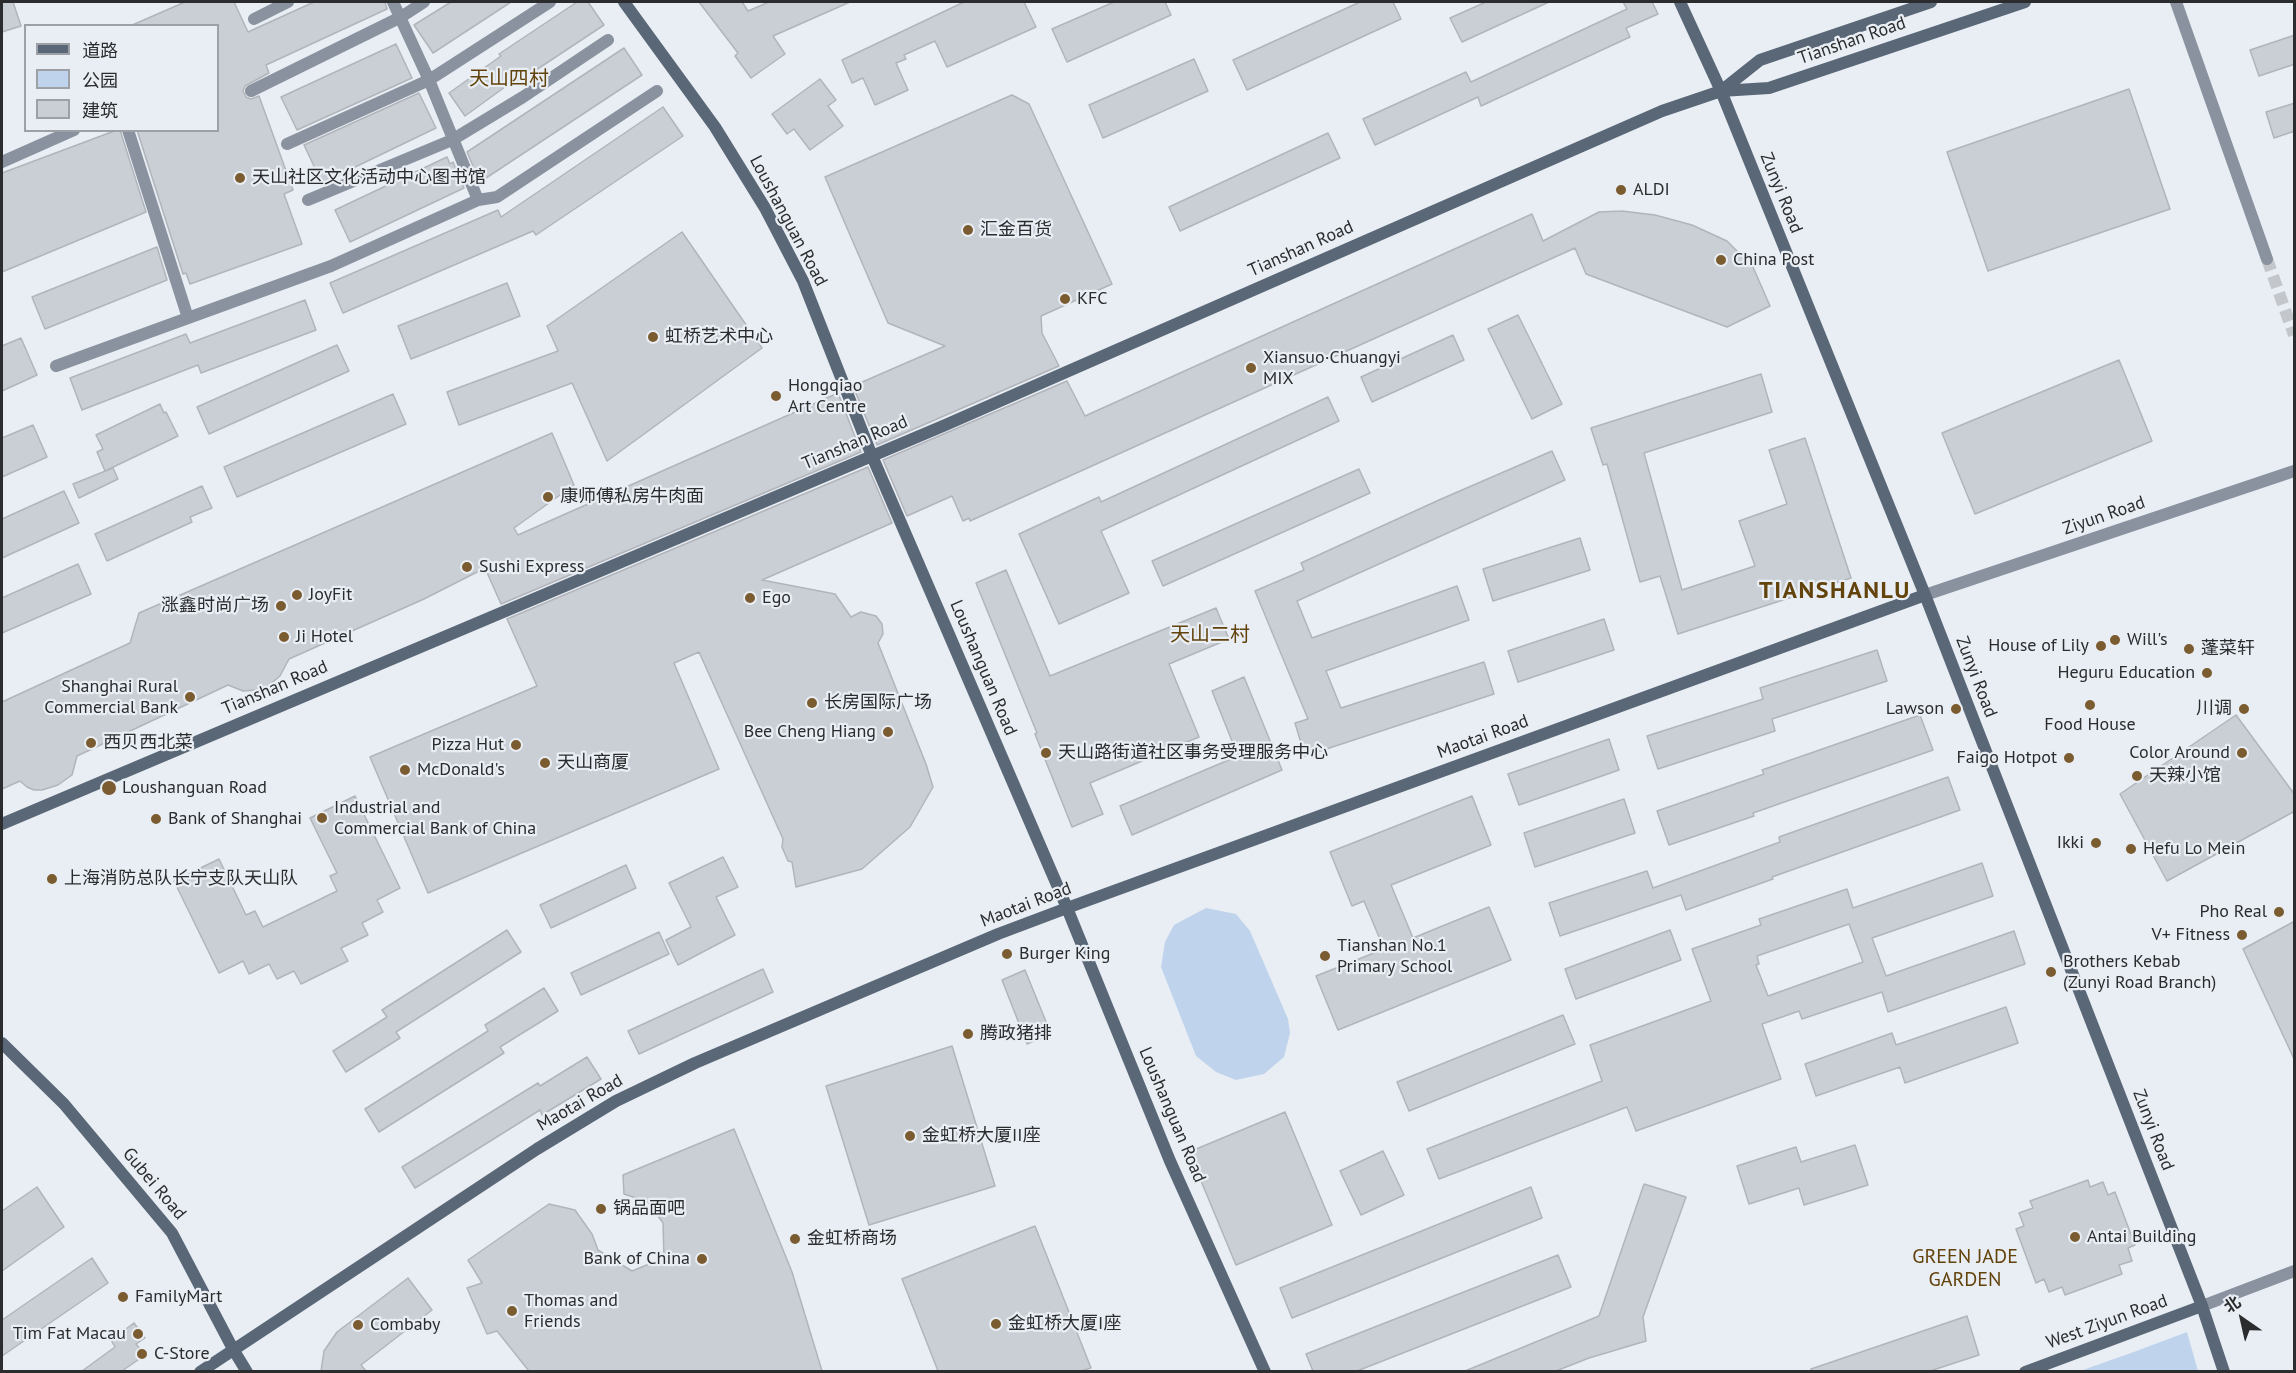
<!DOCTYPE html>
<meta charset="utf-8">
<style>
body{margin:0}
#map{position:relative;width:2296px;height:1373px;overflow:hidden;background:#e9eef4;font-family:"PT Sans","Noto Sans SC",sans-serif}
canvas{display:block}
.frame{position:absolute;inset:0;border:3px solid #2a2c2e;pointer-events:none}
.legend{position:absolute;left:24px;top:24px;width:195px;height:108px;box-sizing:border-box;background:#e9eef4;border:2px solid #9da0a5;margin:0;padding:8px 10px;list-style:none;font-size:18px;color:#2a2c2e}
.legend li{display:flex;align-items:center;gap:12px;height:30px}
.legend b{width:30px;border:2px solid #9da0a5}
.north{position:absolute;left:2212px;top:1289px;width:60px;height:60px;-webkit-text-stroke:4px #e9eef4;paint-order:stroke;rotate:326deg;font-size:16px;font-weight:700;line-height:24px;text-align:center;color:#2a2c2e}
.north::after{content:'';display:block;margin:auto;width:21px;height:27px;background:#2a2c2e;clip-path:polygon(50% 0,100% 100%,50% 72%,0 100%)}
</style>
<div id="map">
<canvas width="2296" height="1373"></canvas>
<div class="frame"></div>
<ul class="legend">
<li><b style="height:8px;background:#5a6777"></b>道路</li>
<li><b style="height:16px;background:#bfd3ec"></b>公园</li>
<li><b style="height:16px;background:#cacfd5"></b>建筑</li>
</ul>
<div class="north">北</div>
</div>
<script>
const g = document.querySelector('canvas').getContext('2d');
g.lineJoin = 'round';
function fillPath(path, color) { g.fillStyle = color; g.fill(path, 'evenodd'); }
const toPath = rows => new Path2D(rows.map(r => 'M' + r).join(''));
function stroke(path, color, width, dash) { g.strokeStyle = color; g.lineWidth = width; g.lineCap = dash ? 'butt' : 'round'; g.setLineDash(dash || []); g.stroke(path); }
function label(font, color, halo, rows, align = 'center') {
  g.font = font + ' "PT Sans","Noto Sans SC",sans-serif'; g.lineWidth = 4.5; g.setLineDash([]); g.textBaseline = 'middle'; g.strokeStyle = halo; g.fillStyle = color; for (const [text, x, y, turn = 0] of rows) {
    g.save(); g.translate(x, y); g.rotate((+turn || 0) * Math.PI / 180); g.textAlign = isNaN(turn) ? turn : align; if (halo) g.strokeText(text, 0, 0); g.fillText(text, 0, 0); g.restore();
  }
}
fillPath(toPath([
 [1206,908,1236,914,1250,931,1288,1019,1290,1033,1284,1057,1264,1074,1236,1080,1216,1072,1196,1056,1161,967,1165,942,1174,925],
 [2187,1332,2198,1371,2080,1371,2131,1353]
]), '#bfd3ec');
const building = toPath([
 [2,2,13,2,21,26,2,32,2,2],
 [185,2,234,2,248,32,314,2,385,2,387,9,266,65,269,73,245,86,243,91,246,97,251,99,259,96,293,190,284,194,302,244,190,284,186,273,183,274,137,130,218,130,218,26,130,26,185,2],
 [451,2,511,2,433,53,414,25,451,2],
 [577,2,588,2,604,25,518,82,516,79,465,116,449,93,501,56,499,54,577,2],
 [699,2,742,2,748,11,769,2,850,2,773,36,785,54,751,78,735,56,738,53,699,2],
 [964,2,1024,2,1036,27,947,67,935,41,904,55,906,59,896,63,908,90,875,105,863,78,852,83,842,60,964,2],
 [1114,2,1165,2,1171,15,1067,62,1052,29,1114,2],
 [1360,2,1393,2,1401,19,1247,90,1233,60,1360,2],
 [1486,2,1549,2,1462,42,1450,18,1486,2],
 [1623,2,1652,2,1658,14,1626,28,1630,37,1481,106,1478,97,1375,145,1363,119,1466,72,1471,82,1627,9,1623,2],
 [2295,35,2295,64,2259,76,2250,50,2295,35],
 [396,44,412,78,297,130,281,97,396,44],
 [624,48,642,75,483,180,479,180,467,152,624,48],
 [1194,59,1208,91,1103,138,1089,105,1194,59],
 [820,79,836,100,828,106,843,126,810,150,794,129,787,134,772,114,820,79],
 [2129,89,2170,209,1988,271,1947,152,2129,89],
 [419,93,436,128,322,183,304,145,419,93],
 [1012,95,1029,104,1112,284,1041,316,1042,333,1059,366,877,445,853,386,945,346,888,323,825,177,1012,95],
 [2295,103,2295,131,2274,138,2266,112,2295,103],
 [663,107,683,136,536,235,533,231,343,313,330,283,498,210,501,217,663,107],
 [117,130,120,130,146,212,2,272,2,173,117,130],
 [1328,133,1340,158,1180,231,1169,207,1328,133],
 [447,157,450,164,453,162,464,188,350,242,335,210,447,157],
 [1622,211,1655,215,1692,225,1727,241,1753,267,1770,306,1727,327,1586,274,1575,248,970,521,969,518,963,521,952,496,907,516,883,460,1067,381,1085,416,1532,214,1543,241,1599,212,1622,211],
 [682,232,762,348,607,461,572,383,459,425,447,392,558,351,547,326,682,232],
 [157,247,167,280,45,329,32,297,157,247],
 [507,283,520,316,411,359,398,326,507,283],
 [305,300,316,330,201,373,198,365,82,410,70,378,186,334,190,343,305,300],
 [1518,315,1562,404,1532,419,1488,329,1518,315],
 [1453,335,1464,360,1372,402,1361,377,1453,335],
 [21,338,37,375,2,391,2,346,21,338],
 [337,345,349,371,209,434,197,407,337,345],
 [2119,360,2152,441,1975,514,1942,433,2119,360],
 [1761,374,1772,412,1644,453,1682,590,1755,566,1739,521,1787,504,1769,450,1805,438,1851,578,1678,634,1660,576,1640,582,1607,464,1603,465,1591,428,1761,374],
 [838,393,861,452,501,604,485,568,424,599,289,659,280,676,268,686,257,690,243,691,228,685,77,756,72,775,58,785,42,790,34,790,27,787,20,781,2,789,2,702,130,643,139,613,552,433,574,485,514,528,518,535,838,393],
 [393,394,406,424,237,497,224,467,393,394],
 [1328,397,1339,421,1101,531,1129,593,1059,624,1019,534,1099,497,1101,502,1328,397],
 [160,404,164,413,166,412,178,436,105,471,97,452,103,449,96,435,160,404],
 [33,425,47,457,2,477,2,438,33,425],
 [1552,451,1565,480,1297,601,1312,638,1457,586,1469,620,1326,671,1341,708,1484,662,1494,694,1305,756,1295,723,1308,719,1255,591,1304,570,1301,563,1439,500,1552,451],
 [868,467,892,523,762,580,835,594,851,617,861,612,876,616,882,624,883,634,878,643,926,764,933,787,910,827,862,869,796,887,792,862,788,861,782,847,783,839,699,652,674,663,719,769,428,893,370,757,537,686,507,619,868,467],
 [113,468,118,479,79,498,73,484,113,468],
 [1359,469,1370,493,1163,586,1152,561,1359,469],
 [202,486,212,508,190,517,192,522,107,561,95,534,202,486],
 [64,491,79,523,2,558,2,519,64,491],
 [1580,538,1590,570,1493,601,1483,569,1580,538],
 [78,564,91,594,2,633,2,598,78,564],
 [1006,570,1050,676,1216,608,1229,639,1169,664,1199,737,1090,783,1103,814,1072,827,1035,734,1037,733,976,583,1006,570],
 [1604,619,1614,650,1518,682,1508,651,1604,619],
 [1877,650,1887,681,1772,719,1775,731,1658,769,1647,736,1763,699,1760,688,1877,650],
 [1244,677,1282,770,1132,835,1120,806,1238,756,1212,691,1244,677],
 [1920,715,1933,750,1753,813,1754,816,1669,845,1657,811,1764,774,1762,770,1920,715],
 [2236,715,2295,795,2295,811,2167,881,2120,794,2236,715],
 [1609,739,1619,770,1519,805,1508,774,1609,739],
 [1948,777,1960,810,1772,877,1773,879,1686,910,1681,895,1560,936,1549,903,1647,871,1653,888,1780,842,1779,837,1948,777],
 [355,796,400,888,377,900,383,912,362,923,368,935,341,948,348,961,301,984,294,971,277,979,269,964,249,974,243,961,219,973,174,881,219,859,246,915,255,911,263,927,337,891,330,876,337,873,310,818,355,796],
 [1472,796,1491,845,1391,885,1413,938,1489,907,1511,960,1338,1030,1316,976,1384,949,1364,901,1352,906,1330,852,1472,796],
 [1624,799,1635,833,1535,867,1524,833,1624,799],
 [723,857,738,887,716,897,735,935,678,965,666,940,691,927,669,883,723,857],
 [1982,863,1993,896,1872,938,1886,976,2014,931,2025,964,1888,1012,1882,992,1802,1019,1799,1011,1762,1024,1781,1079,1636,1131,1627,1107,1439,1179,1427,1149,1602,1081,1590,1045,1711,1001,1692,949,1761,925,1759,919,1847,889,1853,908,1982,863],
 [1849,924,1863,962,1768,996,1756,965,1759,964,1757,956,1849,924],
 [626,865,636,888,551,928,540,905,626,865],
 [2295,921,2295,1061,2243,949,2295,921],
 [507,930,521,952,396,1032,400,1038,346,1072,333,1051,387,1017,382,1010,507,930],
 [1670,930,1681,960,1576,999,1565,969,1670,930],
 [659,932,669,954,581,995,571,973,659,932],
 [763,969,773,992,639,1054,628,1031,763,969],
 [1025,970,1051,1034,1027,1044,1002,980,1025,970],
 [544,988,558,1011,500,1047,504,1053,379,1132,365,1109,488,1031,485,1025,544,988],
 [2006,1007,2018,1043,1905,1083,1900,1067,1816,1096,1805,1064,1892,1033,1896,1045,2006,1007],
 [1563,1015,1575,1044,1409,1111,1397,1082,1563,1015],
 [952,1046,995,1186,869,1225,826,1086,952,1046],
 [587,1057,601,1079,542,1115,540,1110,415,1188,402,1167,538,1083,540,1086,587,1057],
 [1285,1112,1332,1225,1236,1265,1189,1152,1285,1112],
 [734,1129,792,1272,822,1371,529,1371,497,1331,487,1334,467,1288,482,1283,468,1260,549,1204,575,1210,592,1234,598,1250,632,1271,664,1258,663,1223,648,1202,624,1194,623,1175,734,1129],
 [1855,1145,1868,1185,1804,1205,1799,1188,1749,1204,1737,1166,1796,1147,1801,1162,1855,1145],
 [1383,1151,1404,1195,1361,1215,1340,1171,1383,1151],
 [2088,1180,2090,1187,2103,1182,2108,1195,2115,1192,2135,1245,2128,1248,2132,1261,2119,1265,2122,1274,2065,1295,2062,1287,2049,1292,2044,1279,2036,1283,2016,1229,2024,1226,2019,1213,2033,1208,2030,1201,2088,1180],
 [1644,1184,1686,1197,1643,1317,1646,1341,1589,1358,1556,1371,1465,1371,1599,1316,1644,1184],
 [37,1187,64,1227,2,1271,2,1211,37,1187],
 [1531,1187,1542,1218,1292,1318,1280,1288,1531,1187],
 [1035,1226,1091,1368,1081,1371,938,1371,902,1279,1035,1226],
 [1558,1255,1571,1287,1357,1371,1313,1371,1306,1354,1558,1255],
 [92,1258,108,1283,2,1356,2,1320,92,1258],
 [408,1278,432,1310,361,1365,366,1371,321,1371,324,1351,337,1332,408,1278],
 [1967,1316,1979,1355,1930,1371,1811,1371,1811,1369,1967,1316],
 [134,1323,145,1338,136,1344,145,1355,122,1371,82,1371,115,1347,111,1340,134,1323]
]);
fillPath(building, '#cacfd5');
stroke(building, '#b1b5bb', 1.5);
stroke(toPath([
 [2267,259,2294,335]
]), '#c3c7cc', 12, [12, 6]);
stroke(toPath([
 [393,2,429,80,478,200],
 [2176,2,2267,259],
 [254,19,288,2],
 [251,91,401,17,424,2],
 [128,130,188,318],
 [287,144,429,80,550,2],
 [2,162,74,130],
 [308,200,452,140,523,97,608,40],
 [56,366,331,266,478,200,497,197,657,91],
 [1925,595,2294,471],
 [2202,1306,2294,1271]
]), '#89929e', 12);
stroke(toPath([
 [624,2,715,127,765,208,803,281,872,456,1067,908,1170,1161,1265,1372],
 [1680,2,1721,91,1925,595,2202,1306,2224,1372],
 [1721,91,1760,60,1931,2],
 [2,824,943,426,1662,111,1721,91,1769,88,2025,2],
 [2,1043,64,1104,172,1233,233,1349,247,1372],
 [200,1372,537,1149,616,1101,695,1063,998,934,1067,908,1925,595],
 [2025,1372,2202,1306]
]), '#5a6777', 12);
for (const [x, y, r, color] of [
 [240,178,6,"#7b5c31"],
 [1621,190,6,"#7b5c31"],
 [968,230,6,"#7b5c31"],
 [1721,260,6,"#7b5c31"],
 [1065,299,6,"#7b5c31"],
 [653,337,6,"#7b5c31"],
 [1251,368,6,"#7b5c31"],
 [776,396,6,"#7b5c31"],
 [548,497,6,"#7b5c31"],
 [467,567,6,"#7b5c31"],
 [297,595,6,"#7b5c31"],
 [750,598,6,"#7b5c31"],
 [281,606,6,"#7b5c31"],
 [284,637,6,"#7b5c31"],
 [2115,640,6,"#7b5c31"],
 [2101,646,6,"#7b5c31"],
 [2189,649,6,"#7b5c31"],
 [2207,673,6,"#7b5c31"],
 [190,697,6,"#7b5c31"],
 [812,703,6,"#7b5c31"],
 [2090,705,6,"#7b5c31"],
 [1956,709,6,"#7b5c31"],
 [2244,709,6,"#7b5c31"],
 [888,732,6,"#7b5c31"],
 [91,743,6,"#7b5c31"],
 [516,745,6,"#7b5c31"],
 [1046,753,6,"#7b5c31"],
 [2242,753,6,"#7b5c31"],
 [2069,758,6,"#7b5c31"],
 [545,763,6,"#7b5c31"],
 [405,770,6,"#7b5c31"],
 [2137,776,6,"#7b5c31"],
 [109,788,8,"#7b5c31"],
 [322,818,6,"#7b5c31"],
 [156,819,6,"#7b5c31"],
 [2096,843,6,"#7b5c31"],
 [2131,849,6,"#7b5c31"],
 [52,879,6,"#7b5c31"],
 [2279,912,6,"#7b5c31"],
 [2242,935,6,"#7b5c31"],
 [1007,954,6,"#7b5c31"],
 [1325,956,6,"#7b5c31"],
 [2051,972,6,"#7b5c31"],
 [968,1034,6,"#7b5c31"],
 [910,1136,6,"#7b5c31"],
 [601,1209,6,"#7b5c31"],
 [2075,1237,6,"#7b5c31"],
 [795,1239,6,"#7b5c31"],
 [702,1259,6,"#7b5c31"],
 [123,1297,6,"#7b5c31"],
 [512,1311,6,"#7b5c31"],
 [996,1324,6,"#7b5c31"],
 [358,1325,6,"#7b5c31"],
 [138,1334,6,"#7b5c31"],
 [142,1354,6,"#7b5c31"]
]) { const dot = new Path2D(); dot.arc(x, y, r, 0, 2 * Math.PI); g.fillStyle = color; g.fill(dot); stroke(dot, '#e9eef4', 2); }
label('18px', '#2a2c2e', '#e9eef4', [
 ["Tianshan Road",1852,41,-19],
 ["Zunyi Road",1781,193,68],
 ["Loushanguan Road",788,221,62],
 ["Tianshan Road",1301,249,-24],
 ["Tianshan Road",855,443,-23],
 ["Ziyun Road",2104,516,-19],
 ["Loushanguan Road",983,668,67],
 ["Zunyi Road",1976,677,69],
 ["Tianshan Road",275,688,-23],
 ["Maotai Road",1483,737,-20],
 ["Maotai Road",1026,905,-21],
 ["Maotai Road",580,1103,-30],
 ["Loushanguan Road",1172,1115,67],
 ["Zunyi Road",2153,1130,69],
 ["Gubei Road",154,1184,50],
 ["West Ziyun Road",2107,1322,-20]
]);
label('18px', '#2a2c2e', '#e9eef4', [
 ["天山社区文化活动中心图书馆",252,178],
 ["ALDI",1633,190],
 ["汇金百货",980,230],
 ["China Post",1733,260],
 ["KFC",1077,299],
 ["虹桥艺术中心",665,337],
 ["Xiansuo·Chuangyi",1263,358],
 ["MIX",1263,379],
 ["Hongqiao",788,386],
 ["Art Centre",788,407],
 ["康师傅私房牛肉面",560,497],
 ["Sushi Express",479,567],
 ["JoyFit",309,595],
 ["Ego",762,598],
 ["涨鑫时尚广场",269,606,"right"],
 ["Ji Hotel",296,637],
 ["Will's",2127,640],
 ["House of Lily",2089,646,"right"],
 ["蓬菜轩",2201,649],
 ["Heguru Education",2195,673,"right"],
 ["Shanghai Rural",178,687,"right"],
 ["Commercial Bank",178,708,"right"],
 ["长房国际广场",824,703],
 ["Lawson",1944,709,"right"],
 ["川调",2232,709,"right"],
 ["Food House",2090,725,"center"],
 ["Bee Cheng Hiang",876,732,"right"],
 ["西贝西北菜",103,743],
 ["Pizza Hut",504,745,"right"],
 ["天山路街道社区事务受理服务中心",1058,753],
 ["Color Around",2230,753,"right"],
 ["Faigo Hotpot",2057,758,"right"],
 ["天山商厦",557,763],
 ["McDonald's",417,770],
 ["天辣小馆",2149,776],
 ["Loushanguan Road",122,788],
 ["Industrial and",334,808],
 ["Commercial Bank of China",334,829],
 ["Bank of Shanghai",168,819],
 ["Ikki",2084,843,"right"],
 ["Hefu Lo Mein",2143,849],
 ["上海消防总队长宁支队天山队",64,879],
 ["Pho Real",2267,912,"right"],
 ["V+ Fitness",2230,935,"right"],
 ["Tianshan No.1",1337,946],
 ["Primary School",1337,967],
 ["Burger King",1019,954],
 ["Brothers Kebab",2063,962],
 ["(Zunyi Road Branch)",2063,983],
 ["腾政猪排",980,1034],
 ["金虹桥大厦II座",922,1136],
 ["锅品面吧",613,1209],
 ["Antai Building",2087,1237],
 ["金虹桥商场",807,1239],
 ["Bank of China",690,1259,"right"],
 ["FamilyMart",135,1297],
 ["Thomas and",524,1301],
 ["Friends",524,1322],
 ["金虹桥大厦I座",1008,1324],
 ["Combaby",370,1325],
 ["Tim Fat Macau",126,1334,"right"],
 ["C-Store",154,1354]
], 'left');
label('20px', '#63430c', '#e9eef4', [
 ["天山四村",509,79],
 ["天山二村",1210,635],
 ["GREEN JADE",1965,1257],
 ["GARDEN",1965,1280]
]);
g.letterSpacing = '1.5px';
label('bold 24px', '#63430c', '#e9eef4', [
 ["TIANSHANLU",1835,591]
]);
g.letterSpacing = '0px';
</script>
